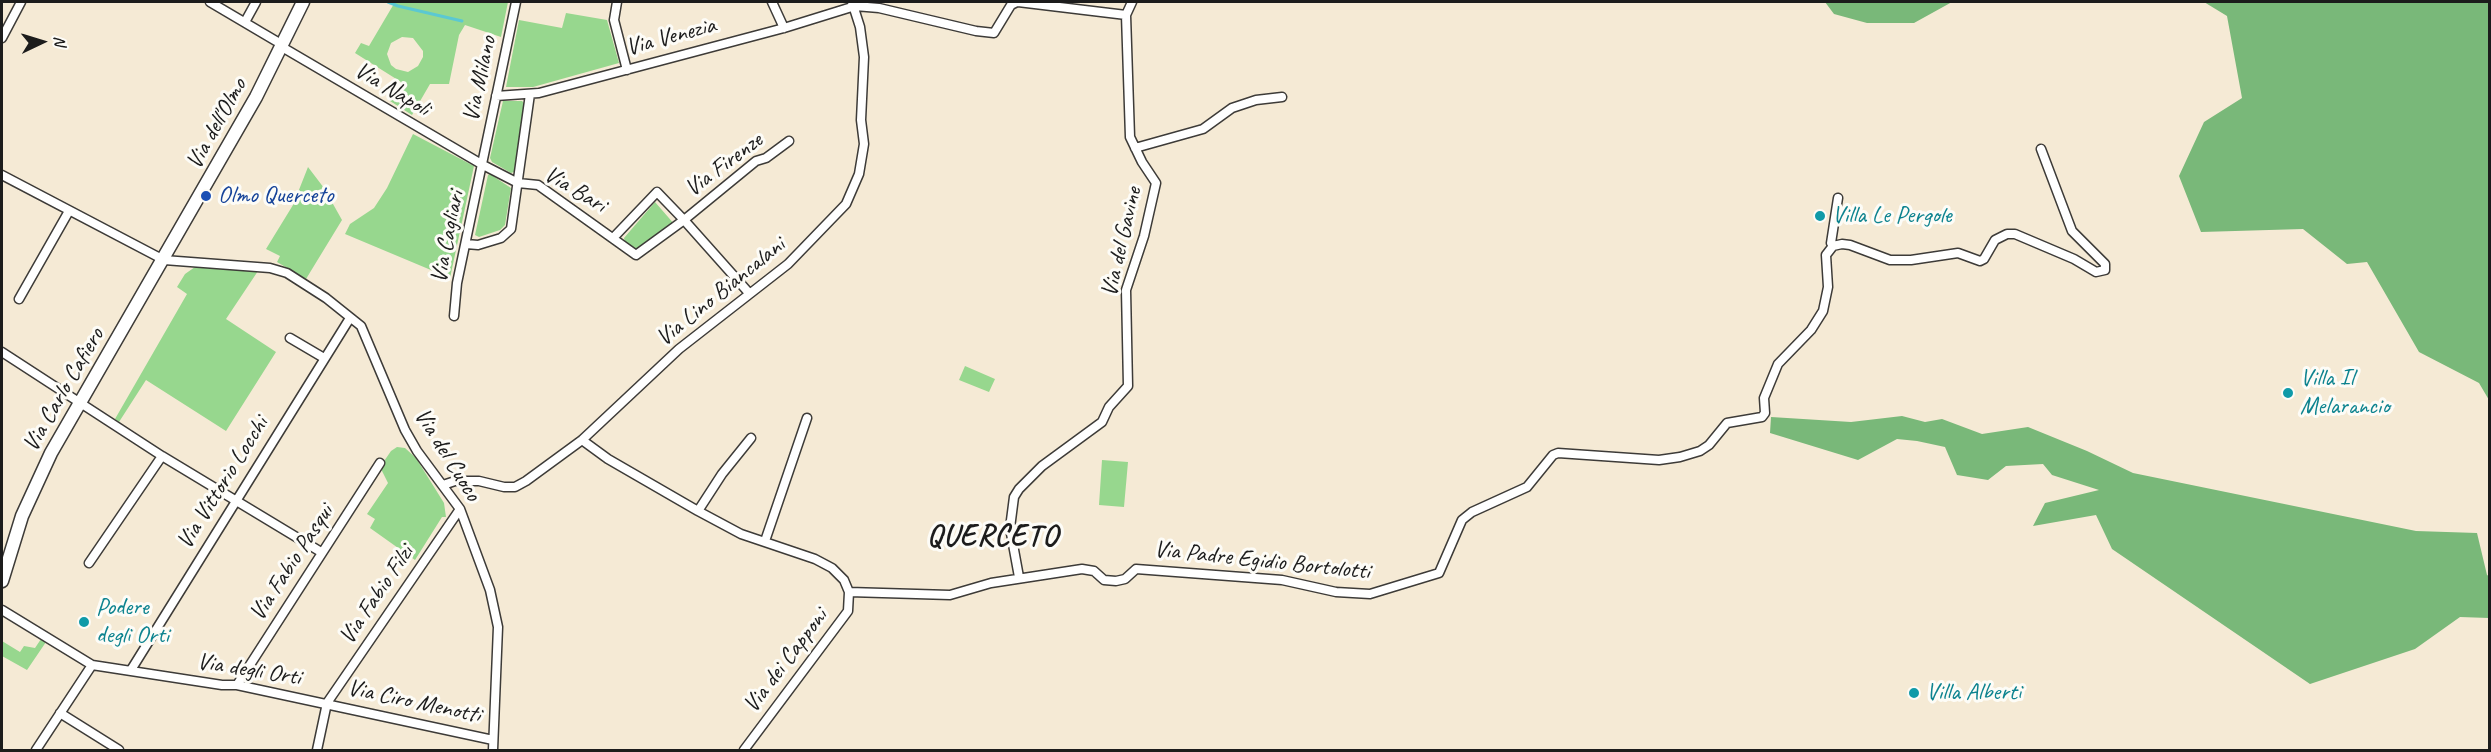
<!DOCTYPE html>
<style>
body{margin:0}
#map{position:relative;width:2491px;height:752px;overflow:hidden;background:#f5ead5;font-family:Caveat,sans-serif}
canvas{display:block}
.frame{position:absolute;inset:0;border:3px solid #1c1c1c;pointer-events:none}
.north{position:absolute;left:12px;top:12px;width:60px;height:60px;-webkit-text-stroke:4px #fdfcf7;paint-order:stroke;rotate:86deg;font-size:16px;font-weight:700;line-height:24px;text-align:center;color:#1c1c1c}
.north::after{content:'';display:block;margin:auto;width:21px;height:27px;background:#1c1c1c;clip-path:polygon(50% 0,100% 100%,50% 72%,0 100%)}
</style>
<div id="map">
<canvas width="2491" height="752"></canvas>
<div class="frame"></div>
<div class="north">N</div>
</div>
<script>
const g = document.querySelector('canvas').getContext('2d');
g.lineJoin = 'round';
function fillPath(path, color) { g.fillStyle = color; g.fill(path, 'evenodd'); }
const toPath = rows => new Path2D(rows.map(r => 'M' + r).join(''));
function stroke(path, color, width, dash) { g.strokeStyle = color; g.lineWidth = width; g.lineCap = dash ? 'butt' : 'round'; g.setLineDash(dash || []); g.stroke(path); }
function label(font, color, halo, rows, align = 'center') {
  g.font = font + ' Caveat,sans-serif'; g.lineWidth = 6; g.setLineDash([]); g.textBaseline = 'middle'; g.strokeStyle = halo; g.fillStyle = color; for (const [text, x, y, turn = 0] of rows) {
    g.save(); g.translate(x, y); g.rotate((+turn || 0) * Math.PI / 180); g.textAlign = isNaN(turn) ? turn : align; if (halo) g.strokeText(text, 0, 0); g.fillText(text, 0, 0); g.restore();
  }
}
fillPath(toPath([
 [395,2,508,2,501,37,465,25,459,35,449,84,430,84,412,115,390,101,401,82,355,53,361,43,369,46],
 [402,37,413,38,423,51,423,57,418,66,408,72,396,69,391,65,387,54,391,43],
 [566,13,607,20,619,63,533,87,506,87,519,20,562,28],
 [503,101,522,101,524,103,514,172,511,173,492,162,490,158],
 [413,134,474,166,450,278,345,234,350,224,374,208,387,188],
 [308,167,324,188,342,220,306,279,277,262,280,256,266,249,293,205],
 [490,174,511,188,505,225,500,230,479,237,475,235,488,175],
 [655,202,675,225,636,252,625,242,624,238],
 [195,267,258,271,226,319,276,352,226,431,146,380,119,422,115,419,187,294,177,287,185,274],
 [965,366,995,379,989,392,959,380],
 [397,447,405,448,416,458,444,503,446,517,442,517,415,560,370,528,375,519,367,514,388,483,380,467,391,451],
 [1102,460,1128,462,1124,507,1099,505],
 [41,639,46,642,27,670,2,656,2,641,20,652,24,646,35,648]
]), '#97d78e');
fillPath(toPath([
 [1825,2,1952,2,1914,23,1867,23,1834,14],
 [2204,2,2489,2,2489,400,2479,383,2419,352,2367,262,2347,264,2303,229,2201,232,2179,176,2204,122,2242,98,2227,16],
 [1902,416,1925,422,1942,419,1982,434,2028,427,2087,451,2133,473,2416,531,2477,533,2487,575,2489,576,2489,618,2460,617,2415,649,2310,684,2112,549,2096,515,2033,526,2045,503,2099,490,2052,475,2043,464,2006,466,1988,480,1957,475,1945,447,1917,441,1897,439,1858,460,1770,433,1771,417,1851,422]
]), '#79b879');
stroke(toPath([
 [388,2,398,6,462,21]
]), '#5bc8d2', 3);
const street = toPath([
 [210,2,276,41],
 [617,2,614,20,627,70],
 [772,2,784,28],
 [1018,2,1126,15],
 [245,22,256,2],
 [2,38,21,2],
 [282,47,483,165,518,183,538,185,636,255,684,220,657,192,614,237],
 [496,96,539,93,784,28,855,6,879,8,976,31,994,33,1011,5,1017,2],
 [1135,148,1203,129,1232,108,1256,100,1282,97],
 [2,175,164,260,270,268,287,273,326,298,361,326,405,430,417,451,460,509,490,590,498,627,493,750],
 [466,244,478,245,501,238,511,229,530,94],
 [1833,246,1831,243,1838,198],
 [749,293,684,220,756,161,766,158,789,141],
 [19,299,69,211],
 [454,316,457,283,516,2],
 [290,338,324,358],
 [2,352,162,456,321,552],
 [582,440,608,459,698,511,741,534,815,559,832,568,844,580,849,592,848,611,744,750],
 [443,485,455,481,479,481,504,487,515,487,526,481,582,440,679,349,788,264,846,204,859,174,864,144,861,120,864,57,860,27,852,2],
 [698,511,722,474,751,438],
 [765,541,807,418],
 [89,563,162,456],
 [1019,577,1010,528,1014,497,1019,489,1042,466,1102,422,1109,407,1128,386,1126,290,1144,236,1156,183,1142,162,1130,137,1126,15,1132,2],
 [849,592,950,595,991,583,1082,569,1094,571,1104,580,1116,581,1125,579,1136,569,1282,580,1336,592,1370,594,1439,573,1462,520,1472,512,1527,487,1553,455,1558,453,1659,460,1680,457,1700,451,1709,445,1727,423,1762,417,1765,413,1764,398,1778,364,1811,330,1823,311,1828,287,1826,255,1833,246,1842,244,1850,245,1890,260,1911,260,1958,253,1980,261,1984,259,1995,240,2007,234,2015,234,2074,259,2096,272,2105,270,2105,264,2072,231,2041,149],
 [2,610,92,665,222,685,237,685,493,740],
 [131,670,350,318],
 [237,685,380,463],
 [60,713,119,750],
 [36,750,92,665],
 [317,750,327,703,460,509]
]);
const secondary = toPath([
 [2,581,22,516,51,453,256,97,303,2]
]);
stroke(street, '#3d3b38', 11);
stroke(secondary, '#3d3b38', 15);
stroke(street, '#fff', 8);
stroke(secondary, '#fff', 12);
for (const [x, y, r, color] of [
 [206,196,6,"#1a4fb4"],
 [1820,216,6,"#0f9aa8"],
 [2288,393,6,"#0f9aa8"],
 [84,622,6,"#0f9aa8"],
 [1914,693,6,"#0f9aa8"]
]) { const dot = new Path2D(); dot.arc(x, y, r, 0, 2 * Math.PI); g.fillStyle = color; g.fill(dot); stroke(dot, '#fdfcf7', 2); }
label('24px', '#1c1c1c', '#fdfcf7', [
 ["Via Venezia",671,37,-15],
 ["Via Milano",480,79,-78],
 ["Via Napoli",392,90,31],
 ["Via dell'Olmo",217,124,-61],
 ["Via Firenze",724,165,-37],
 ["Via Bari",575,190,31],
 ["Via Cagliari",448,237,-79],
 ["Via del Gavine",1122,242,-77],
 ["Via Lino Biancalani",721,292,-39],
 ["Via Carlo Cafiero",64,390,-60],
 ["Via del Cuoco",447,455,58],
 ["Via Vittorio Locchi",223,483,-58],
 ["Via Padre Egidio Bortolotti",1262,561,6],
 ["Via Fabio Pasqui",292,563,-57],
 ["Via Fabio Filzi",377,595,-56],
 ["Via dei Capponi",786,661,-53],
 ["Via degli Orti",249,670,9],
 ["Via Ciro Menotti",414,702,12]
]);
label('24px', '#164399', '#fdfcf7', [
 ["Olmo Querceto",218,196]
], 'left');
label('24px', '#0d838f', '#fdfcf7', [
 ["Villa Le Pergole",1832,216],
 ["Villa Il",2300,379],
 ["Melarancio",2300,407],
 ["Podere",96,608],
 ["degli Orti",96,636],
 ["Villa Alberti",1926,693]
], 'left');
g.letterSpacing = '1.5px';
label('bold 30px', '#1c1c1c', '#fdfcf7', [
 ["QUERCETO",993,537]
]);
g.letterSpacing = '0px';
</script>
